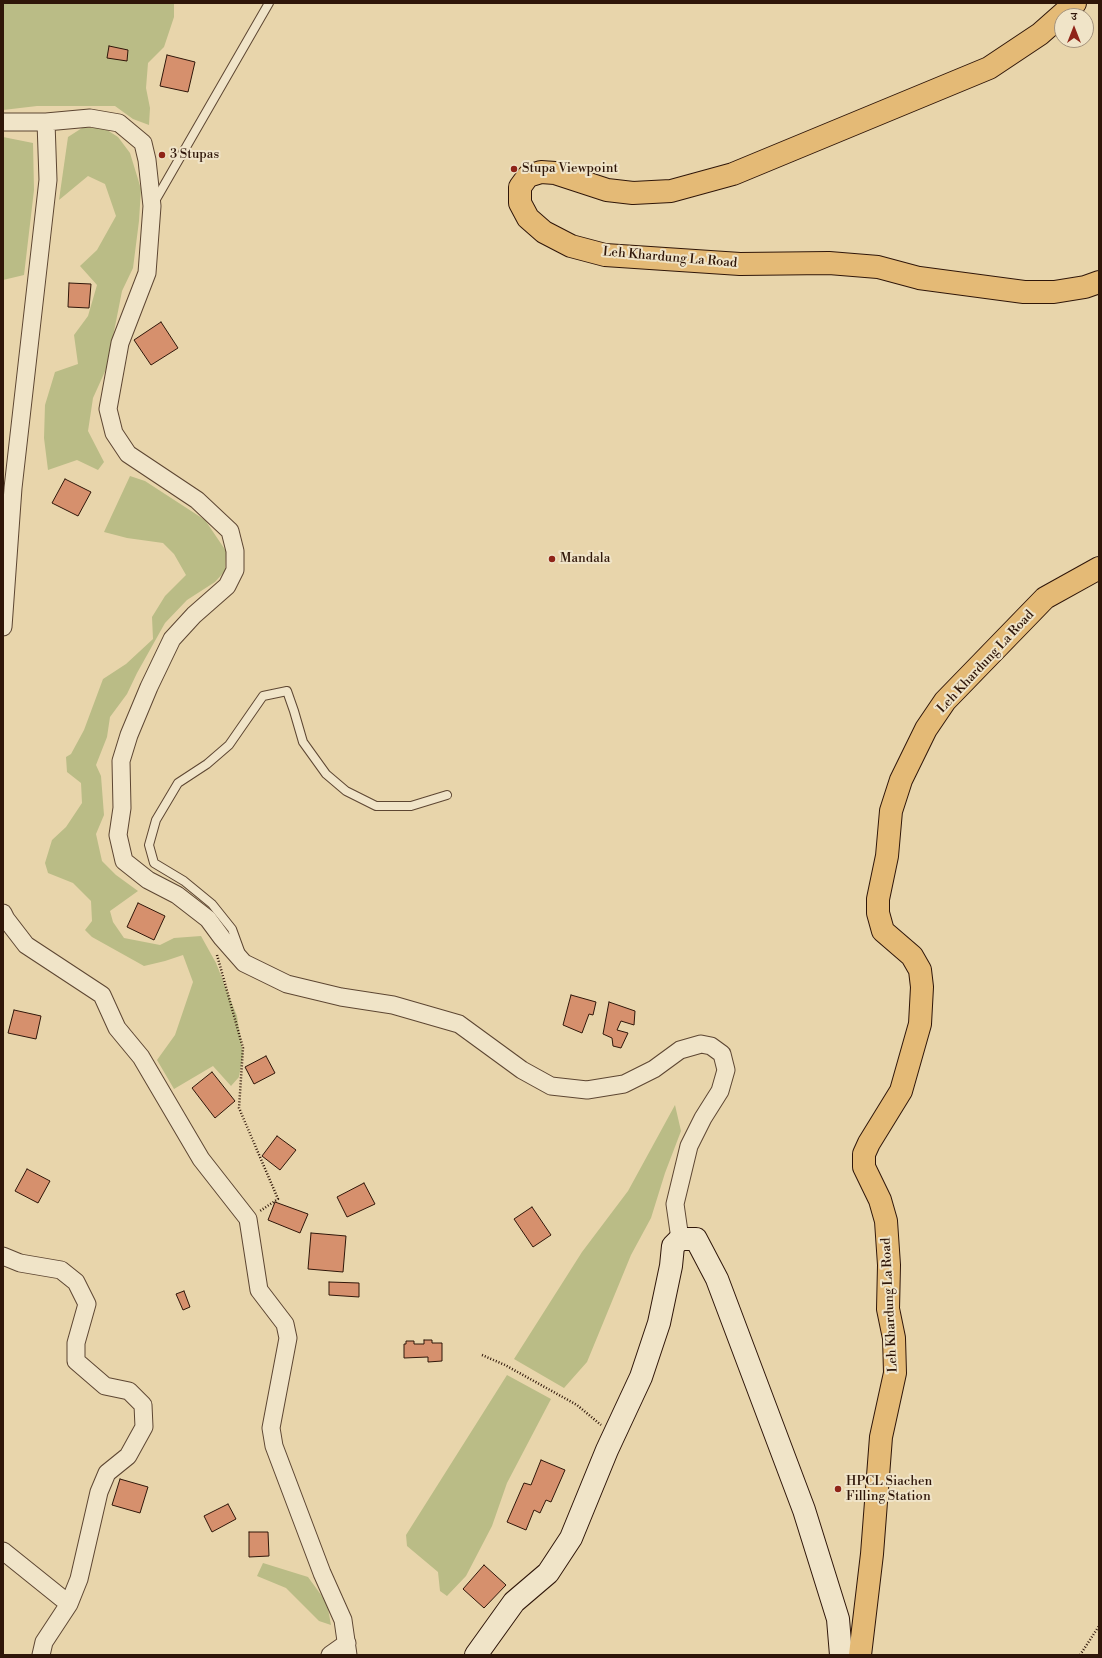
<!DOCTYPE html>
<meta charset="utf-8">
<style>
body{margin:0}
#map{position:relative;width:1102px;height:1658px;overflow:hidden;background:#e8d5ab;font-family:"Libre Bodoni","Noto Serif Devanagari",serif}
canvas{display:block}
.frame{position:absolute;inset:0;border:4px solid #2f1609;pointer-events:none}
.north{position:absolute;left:1054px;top:8px;width:40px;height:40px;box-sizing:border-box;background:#f0e4c8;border:1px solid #a3927c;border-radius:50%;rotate:0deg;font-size:11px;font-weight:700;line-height:16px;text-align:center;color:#2f1609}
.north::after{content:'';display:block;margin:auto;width:14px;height:18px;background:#8f2418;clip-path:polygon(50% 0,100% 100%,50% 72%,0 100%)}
</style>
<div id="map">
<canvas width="1102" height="1658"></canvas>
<div class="frame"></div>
<div class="north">उ</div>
</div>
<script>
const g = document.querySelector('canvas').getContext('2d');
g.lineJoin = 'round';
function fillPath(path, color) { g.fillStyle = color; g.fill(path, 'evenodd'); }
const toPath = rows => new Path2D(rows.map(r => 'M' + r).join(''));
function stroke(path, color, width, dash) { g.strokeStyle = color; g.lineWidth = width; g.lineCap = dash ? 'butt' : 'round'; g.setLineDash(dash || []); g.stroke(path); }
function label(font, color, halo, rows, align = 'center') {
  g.font = font + ' "Libre Bodoni",serif'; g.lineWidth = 4; g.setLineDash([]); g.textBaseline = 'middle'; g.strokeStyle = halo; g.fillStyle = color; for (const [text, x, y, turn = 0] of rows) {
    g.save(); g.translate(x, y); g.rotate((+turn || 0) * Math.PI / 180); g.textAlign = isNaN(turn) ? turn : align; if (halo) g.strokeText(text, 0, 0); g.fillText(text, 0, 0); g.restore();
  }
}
fillPath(toPath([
 [3,3,174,3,174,17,164,47,148,63,146,88,150,108,149,125,133,119,115,106,37,106,3,110],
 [82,128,104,128,118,137,130,153,141,189,139,221,133,268,122,291,107,367,93,398,88,431,104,462,98,470,77,460,48,470,44,438,45,405,55,372,78,364,74,335,88,316,97,285,80,266,97,250,116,216,105,184,88,176,59,200,68,137],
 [3,137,33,143,34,190,24,275,3,280],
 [130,476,145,481,205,520,226,551,225,571,215,582,187,600,165,623,137,673,127,694,110,717,107,737,96,765,101,776,104,815,96,834,102,861,116,875,138,891,110,911,113,922,124,938,160,945,174,938,201,936,216,963,237,1016,243,1054,239,1077,231,1086,213,1066,174,1089,157,1060,175,1035,193,982,183,955,165,961,144,966,92,937,85,930,92,921,91,901,73,883,48,873,45,863,52,840,66,827,82,803,81,783,67,772,66,757,71,754,84,730,103,679,126,664,153,639,152,617,165,596,186,575,174,554,163,543,127,538,104,532],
 [675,1105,681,1131,665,1173,651,1218,631,1255,587,1362,564,1388,514,1359,582,1252,628,1191],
 [507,1375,551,1399,507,1483,492,1526,466,1576,447,1596,440,1591,438,1572,407,1546,406,1535],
 [263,1563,308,1577,327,1603,331,1625,319,1621,286,1588,257,1576]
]), '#babc86');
const building = toPath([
 [109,46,128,50,127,61,107,58,109,46],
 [167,55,195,62,188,92,160,86,167,55],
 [69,283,91,284,89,308,68,307,69,283],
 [161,322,178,348,151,365,134,340,161,322],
 [65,479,91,492,78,516,52,503,65,479],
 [138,903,165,916,154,940,127,927,138,903],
 [571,995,596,1002,593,1015,589,1014,582,1033,563,1025,571,995],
 [609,1002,635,1011,634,1025,621,1021,617,1030,628,1033,621,1048,613,1046,612,1038,603,1034,609,1002],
 [14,1010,41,1016,36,1039,8,1033,14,1010],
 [266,1056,275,1073,254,1084,245,1067,266,1056],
 [212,1072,235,1101,215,1118,192,1088,212,1072],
 [277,1136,296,1150,280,1170,262,1156,277,1136],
 [27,1169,50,1181,38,1203,15,1191,27,1169],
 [364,1183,375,1204,347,1217,337,1197,364,1183],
 [275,1202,308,1214,300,1233,268,1220,275,1202],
 [532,1207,551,1235,533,1247,514,1219,532,1207],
 [311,1233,346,1236,343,1272,308,1269,311,1233],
 [329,1282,359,1283,359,1297,329,1295,329,1282],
 [184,1291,190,1307,183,1310,176,1294,184,1291],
 [424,1340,432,1340,432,1343,442,1343,442,1361,428,1362,428,1357,404,1358,404,1344,406,1344,406,1341,414,1341,414,1344,424,1344,424,1340],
 [541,1460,565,1470,551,1502,546,1500,540,1513,534,1510,526,1530,507,1522,524,1483,531,1485,541,1460],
 [120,1479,148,1487,140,1513,112,1505,120,1479],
 [228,1504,236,1519,212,1532,204,1516,228,1504],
 [249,1532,268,1532,269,1556,249,1557,249,1532],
 [484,1565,506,1585,484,1608,463,1589,484,1565]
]);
fillPath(building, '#d6906d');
stroke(building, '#2f1609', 1);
const lane = toPath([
 [155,201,269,3],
 [240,951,232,929,212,904,184,881,154,863,149,845,156,820,178,783,207,764,229,745,263,696,287,691,294,711,303,742,326,774,346,791,376,806,411,806,447,795]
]);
const street = toPath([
 [3,122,46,122,90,118,119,123,143,143,147,160,152,206,147,273,120,343,108,409,114,433,128,454,197,500,230,531,235,551,235,570,227,586,194,615,172,639,149,687,129,735,121,761,122,808,118,835,124,861,148,880,177,895,208,919,222,938,244,963,287,984,341,997,393,1005,459,1024,522,1070,551,1086,587,1090,624,1084,654,1069,680,1050,701,1044,711,1046,722,1054,726,1070,720,1091,703,1118,689,1146,675,1204,680,1239],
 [3,627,13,488,48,180,46,122],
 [3,913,6,919,26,945,102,995,117,1028,141,1057,201,1159,248,1219,259,1290,285,1324,288,1338,271,1428,274,1446,322,1573,343,1620,348,1655],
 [3,1256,20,1263,61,1270,76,1282,87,1304,76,1343,76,1361,105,1386,129,1391,143,1405,144,1427,128,1456,107,1473,99,1492,79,1579,69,1604,44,1642,41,1655],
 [3,1551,69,1604],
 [330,1655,347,1643]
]);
const secondary = toPath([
 [476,1655,514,1602,548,1573,571,1538,607,1450,641,1377,659,1323,671,1266,673,1246,680,1239,696,1239,717,1279,804,1510,838,1619,841,1655]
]);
const primary = toPath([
 [1075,3,1040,34,989,68,733,174,671,191,633,193,607,190,555,173,541,172,528,176,520,187,520,203,528,218,544,232,571,246,605,255,740,264,829,263,878,267,919,278,1024,292,1054,292,1085,287,1099,282],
 [860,1655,872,1554,881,1437,895,1373,894,1338,888,1309,889,1265,886,1221,880,1200,864,1167,864,1154,869,1143,901,1091,920,1024,922,987,920,970,912,956,883,931,878,913,878,899,887,856,891,811,901,780,926,729,945,701,1045,598,1099,568]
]);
stroke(lane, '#5d4632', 10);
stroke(street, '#5d4632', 19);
stroke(secondary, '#2f1609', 24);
stroke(primary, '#2f1609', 24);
stroke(toPath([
 [217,955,243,1048,239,1108,278,1199,260,1211],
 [482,1355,505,1365,577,1405,601,1425],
 [1080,1655,1099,1626]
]), '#2f1609', 2.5, [1, 2]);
stroke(lane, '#f0e4c8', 8);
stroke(street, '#f0e4c8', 17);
stroke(secondary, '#f0e4c8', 22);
stroke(primary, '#e4ba76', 22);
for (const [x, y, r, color] of [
 [162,155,4,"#8f2418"],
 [514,169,4,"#8f2418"],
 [552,559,4,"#8f2418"],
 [838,1489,4,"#8f2418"]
]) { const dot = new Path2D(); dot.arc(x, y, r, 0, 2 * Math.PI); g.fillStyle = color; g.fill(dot); stroke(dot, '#f0e4c8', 1.5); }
label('13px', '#2f1609', '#f0e4c8', [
 ["3 Stupas",170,155],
 ["Stupa Viewpoint",522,169],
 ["Mandala",560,559],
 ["HPCL Siachen",846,1482],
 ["Filling Station",846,1497]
], 'left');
label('13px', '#2f1609', '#f0e4c8', [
 ["Leh Khardung La Road",670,258,5],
 ["Leh Khardung La Road",986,662,-47],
 ["Leh Khardung La Road",890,1305,-93]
]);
</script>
